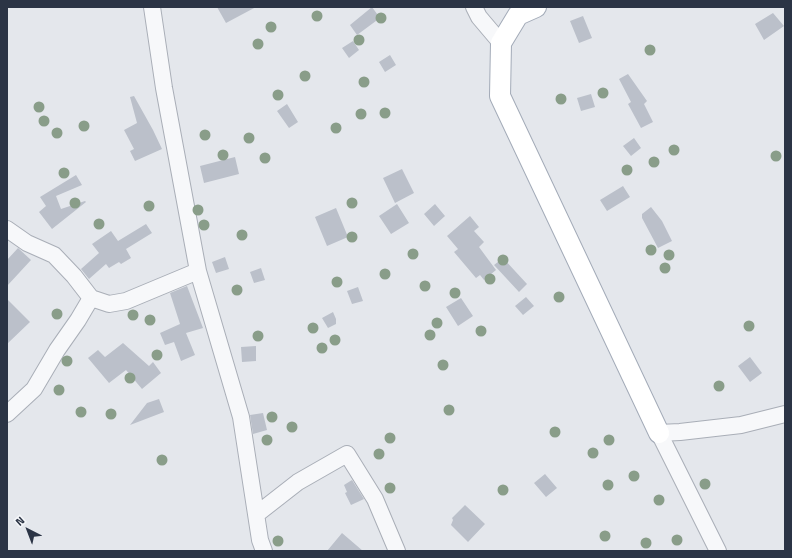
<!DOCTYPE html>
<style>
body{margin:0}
#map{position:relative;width:792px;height:558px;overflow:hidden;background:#e4e7ec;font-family:"Titillium Web",sans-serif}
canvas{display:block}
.frame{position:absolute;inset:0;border:8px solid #2b3445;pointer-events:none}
.north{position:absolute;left:8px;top:510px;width:40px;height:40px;-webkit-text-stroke:3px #f4f6f9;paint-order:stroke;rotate:318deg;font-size:11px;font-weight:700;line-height:16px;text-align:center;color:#2b3445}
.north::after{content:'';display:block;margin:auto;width:14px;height:18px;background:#2b3445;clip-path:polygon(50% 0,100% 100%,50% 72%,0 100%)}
</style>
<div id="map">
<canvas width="792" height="558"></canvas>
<div class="frame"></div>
<div class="north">N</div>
</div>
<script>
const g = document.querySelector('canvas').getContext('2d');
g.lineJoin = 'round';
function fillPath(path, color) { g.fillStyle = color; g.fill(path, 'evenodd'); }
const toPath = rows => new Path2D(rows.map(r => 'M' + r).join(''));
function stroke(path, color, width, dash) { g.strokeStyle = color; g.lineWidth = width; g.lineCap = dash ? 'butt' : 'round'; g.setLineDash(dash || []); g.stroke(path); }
fillPath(toPath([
 [217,7,256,7,226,23],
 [372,7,380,18,357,35,350,25],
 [773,13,784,26,764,40,755,24],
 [583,16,592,38,579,43,570,21],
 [353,41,359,50,349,58,342,48],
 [390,55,396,65,385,72,379,62],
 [628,74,647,101,644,104,653,122,641,128,628,104,631,102,619,79],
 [591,94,595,107,581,111,577,98],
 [134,96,153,130,162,149,135,161,130,151,134,149,124,130,137,123,130,97],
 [287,104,298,122,289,128,277,111],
 [634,138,641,148,631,156,623,146],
 [235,157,239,174,204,183,200,166],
 [402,169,414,193,395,203,383,178],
 [76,175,82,185,56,196,61,209,85,201,86,202,52,229,39,212,46,206,40,197],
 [623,186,630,197,607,211,600,200],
 [397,204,409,223,391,234,379,216],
 [435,204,445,216,434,226,424,214],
 [651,207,662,221,672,241,658,248,642,218,642,214],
 [336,208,348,237,327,246,315,217],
 [470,216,479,227,474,231,484,242,479,247,496,270,484,280,480,275,476,278,454,252,458,249,447,236],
 [146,224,152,233,126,249,131,258,121,264,119,262,109,268,106,264,89,279,81,269,99,253,92,244,111,231,118,241],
 [18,248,31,260,7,286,7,260],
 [225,257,229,269,216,273,212,262],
 [503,258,527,284,519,292,494,265],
 [261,268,265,280,254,283,250,272],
 [187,286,203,328,186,333,195,355,181,361,174,342,165,345,160,333,180,324,170,293],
 [358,287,363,301,352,304,347,291],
 [526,297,534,306,523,315,515,306],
 [461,298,473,316,458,326,446,307],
 [7,299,30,322,7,344],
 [333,312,336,319,336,324,328,328,322,318],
 [123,343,149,366,153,362,161,373,142,389,126,370,109,383,88,358,98,350,105,357],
 [256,346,256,361,242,362,241,347],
 [750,357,762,373,750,382,738,366],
 [159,399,164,412,130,425,147,403],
 [263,413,267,430,253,434,250,415],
 [545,474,557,488,546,497,534,483],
 [352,480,364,499,351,505,345,493,347,492,344,485],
 [465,505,485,524,468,542,451,525,453,520,452,518],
 [342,533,363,551,327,551]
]), '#bbc0ca');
const minor = toPath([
 [152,7,164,88,198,271,241,417,260,540,264,551],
 [474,7,479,17,501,43],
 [7,229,27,243,54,255,74,276,91,298,109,304,126,301,198,271],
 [7,414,34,389,57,350,78,320,91,298],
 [257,514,298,482,347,454,375,499,397,551],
 [718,551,659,433,680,432,741,425,785,414]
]);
const major = toPath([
 [536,7,518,15,501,43,500,96,659,433]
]);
stroke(minor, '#a9aeb7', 18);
stroke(major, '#a3abb8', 22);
stroke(minor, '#f7f8fa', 16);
stroke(major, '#fff', 20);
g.fillStyle = '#899d89';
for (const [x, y] of [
 [317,16],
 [381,18],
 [271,27],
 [359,40],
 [258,44],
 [650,50],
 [305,76],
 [364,82],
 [603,93],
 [278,95],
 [561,99],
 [39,107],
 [385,113],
 [361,114],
 [44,121],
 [84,126],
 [336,128],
 [57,133],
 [205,135],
 [249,138],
 [674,150],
 [223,155],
 [776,156],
 [265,158],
 [654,162],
 [627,170],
 [64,173],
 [75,203],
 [352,203],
 [149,206],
 [198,210],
 [99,224],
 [204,225],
 [242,235],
 [352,237],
 [651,250],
 [413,254],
 [669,255],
 [503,260],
 [665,268],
 [385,274],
 [490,279],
 [337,282],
 [425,286],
 [237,290],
 [455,293],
 [559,297],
 [57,314],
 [133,315],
 [150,320],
 [437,323],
 [749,326],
 [313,328],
 [481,331],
 [430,335],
 [258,336],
 [335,340],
 [322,348],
 [157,355],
 [67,361],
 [443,365],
 [130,378],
 [719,386],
 [59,390],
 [449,410],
 [81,412],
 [111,414],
 [272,417],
 [292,427],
 [555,432],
 [390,438],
 [267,440],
 [609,440],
 [593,453],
 [379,454],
 [162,460],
 [634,476],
 [705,484],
 [608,485],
 [390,488],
 [503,490],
 [659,500],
 [605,536],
 [677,540],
 [278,541],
 [646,543]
]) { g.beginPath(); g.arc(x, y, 5.5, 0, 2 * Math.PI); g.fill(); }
</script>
